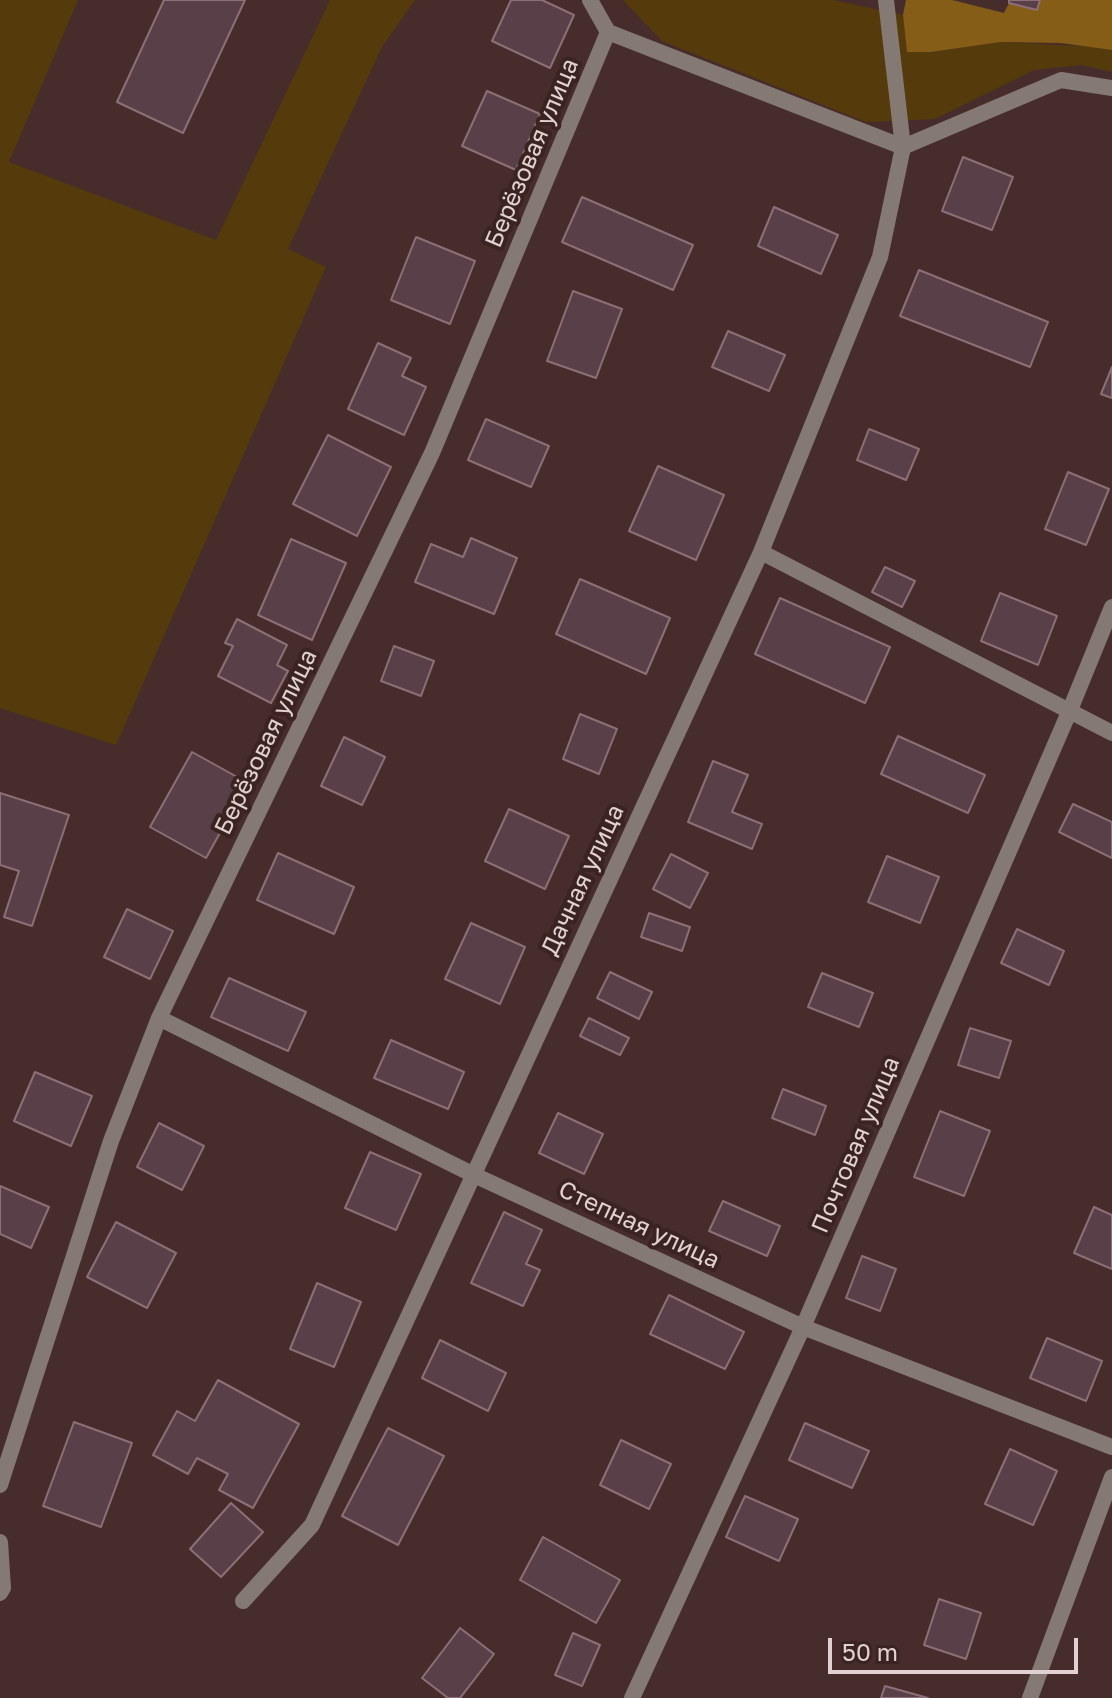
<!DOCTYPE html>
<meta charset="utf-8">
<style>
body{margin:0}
#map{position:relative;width:1112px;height:1698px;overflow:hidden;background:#462d2b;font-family:"Golos Text",sans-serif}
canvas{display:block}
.scale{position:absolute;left:828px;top:1638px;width:250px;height:36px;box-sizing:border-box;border:4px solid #e1d1cf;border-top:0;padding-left:10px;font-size:24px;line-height:28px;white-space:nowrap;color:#e1d1cf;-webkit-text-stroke:6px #3b2321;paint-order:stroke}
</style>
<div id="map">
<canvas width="1112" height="1698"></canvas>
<div class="scale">50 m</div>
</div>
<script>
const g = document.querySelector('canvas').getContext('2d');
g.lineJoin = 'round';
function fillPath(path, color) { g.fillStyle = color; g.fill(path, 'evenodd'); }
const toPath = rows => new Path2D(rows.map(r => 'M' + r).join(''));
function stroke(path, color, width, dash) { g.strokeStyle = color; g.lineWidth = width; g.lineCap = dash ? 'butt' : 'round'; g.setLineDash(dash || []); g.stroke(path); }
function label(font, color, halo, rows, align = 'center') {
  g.font = font + ' "Golos Text",sans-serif'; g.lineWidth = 8; g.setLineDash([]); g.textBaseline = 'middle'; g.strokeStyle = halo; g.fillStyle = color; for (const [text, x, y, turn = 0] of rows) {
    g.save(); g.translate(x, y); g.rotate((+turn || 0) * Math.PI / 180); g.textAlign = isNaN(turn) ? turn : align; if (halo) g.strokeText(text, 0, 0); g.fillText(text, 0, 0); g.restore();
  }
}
fillPath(toPath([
 [0,0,78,0,9,162,216,240,330,0,415,0,382,47,288,249,326,267,116,745,0,708],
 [623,0,833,0,903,15,908,52,931,52,1001,42,1101,47,1112,50,1112,72,1081,65,1034,70,935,119,866,122,662,41]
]), '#553a0b');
fillPath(toPath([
 [906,0,952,0,1004,13,1009,3,1037,10,1040,0,1112,0,1112,50,1061,43,1001,42,931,52,907,52,903,15]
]), '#855d17');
const building = toPath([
 [164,0,245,0,183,133,117,102,164,0],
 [511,0,542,0,574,15,550,68,492,41,511,0],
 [1009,0,1040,0,1037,10,1009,3,1009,0],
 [487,91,540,114,516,170,462,146,487,91],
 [963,157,1013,177,992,230,942,211,963,157],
 [582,197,693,245,673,290,562,242,582,197],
 [774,207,838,235,821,274,758,246,774,207],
 [416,237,475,261,450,324,391,300,416,237],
 [919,270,1048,322,1030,367,900,316,919,270],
 [573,291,622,309,596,378,547,361,573,291],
 [728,331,785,355,769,391,712,367,728,331],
 [378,343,411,358,402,376,426,387,404,435,348,409,378,343],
 [1112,367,1112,398,1101,394,1112,367],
 [486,419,549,446,531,487,468,460,486,419],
 [869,429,919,449,906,480,857,460,869,429],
 [328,435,391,467,357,536,293,504,328,435],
 [658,466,724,495,696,560,629,531,658,466],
 [1068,472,1109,489,1086,545,1045,529,1068,472],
 [471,538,517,558,494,614,415,582,431,544,463,557,471,538],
 [291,539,346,563,312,640,258,615,291,539],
 [885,567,915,581,902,607,872,592,885,567],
 [580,579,670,618,646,674,556,634,580,579],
 [1000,593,1057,616,1038,665,981,641,1000,593],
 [780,598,890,647,865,703,755,654,780,598],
 [237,619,287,645,277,665,288,671,271,703,218,676,233,646,225,643,237,619],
 [394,646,434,661,421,696,381,681,394,646],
 [580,714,617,729,599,774,563,759,580,714],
 [898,736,985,775,968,813,881,774,898,736],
 [344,737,385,757,362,805,321,786,344,737],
 [192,752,248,783,206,858,150,827,192,752],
 [713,761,748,775,732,812,762,824,752,849,688,822,713,761],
 [0,793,69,815,32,926,4,917,19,871,0,865,0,793],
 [1073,804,1112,822,1112,858,1059,832,1073,804],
 [509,809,569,836,545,889,485,861,509,809],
 [278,853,354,887,334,934,257,900,278,853],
 [671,854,708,873,690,908,653,889,671,854],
 [887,856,939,877,920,923,868,902,887,856],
 [127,909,173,931,150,979,104,957,127,909],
 [649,913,690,927,682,951,641,937,649,913],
 [471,923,525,947,500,1004,445,979,471,923],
 [1017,929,1064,951,1049,985,1001,963,1017,929],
 [610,972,652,992,639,1019,597,998,610,972],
 [822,973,873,993,859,1027,808,1007,822,973],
 [229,978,306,1012,288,1051,211,1017,229,978],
 [589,1018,629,1038,620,1055,580,1036,589,1018],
 [970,1028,1011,1041,999,1078,958,1065,970,1028],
 [391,1040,464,1072,448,1109,374,1078,391,1040],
 [35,1072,92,1096,71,1146,14,1121,35,1072],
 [783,1089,826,1106,815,1135,772,1118,783,1089],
 [940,1111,990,1131,964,1196,914,1177,940,1111],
 [558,1113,603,1134,584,1174,539,1153,558,1113],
 [159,1123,204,1146,182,1190,137,1167,159,1123],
 [370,1152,421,1174,396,1230,345,1208,370,1152],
 [0,1186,49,1207,31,1248,0,1234,0,1186],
 [723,1201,780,1226,767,1256,709,1231,723,1201],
 [1094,1207,1112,1215,1112,1269,1074,1253,1094,1207],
 [504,1212,542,1230,526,1264,540,1270,523,1306,471,1283,504,1212],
 [116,1222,176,1253,147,1308,87,1277,116,1222],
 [862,1256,896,1269,880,1311,846,1298,862,1256],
 [317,1283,361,1302,334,1367,290,1349,317,1283],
 [669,1295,744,1332,725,1369,650,1334,669,1295],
 [1047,1338,1102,1361,1086,1401,1030,1378,1047,1338],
 [440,1340,506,1373,488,1411,422,1378,440,1340],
 [218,1380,299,1424,253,1508,219,1490,228,1474,197,1458,188,1474,153,1455,177,1411,195,1421,218,1380],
 [74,1422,132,1443,101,1527,43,1506,74,1422],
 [805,1423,869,1451,852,1488,789,1460,805,1423],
 [388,1428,444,1456,398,1545,342,1516,388,1428],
 [621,1440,671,1464,649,1509,600,1485,621,1440],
 [1010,1449,1057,1471,1033,1525,985,1504,1010,1449],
 [745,1496,798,1519,779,1561,726,1537,745,1496],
 [231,1503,263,1532,221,1577,190,1549,231,1503],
 [543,1537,620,1580,596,1623,520,1580,543,1537],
 [939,1599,981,1613,966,1659,924,1645,939,1599],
 [460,1628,494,1654,460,1698,448,1698,422,1678,460,1628],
 [573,1633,600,1645,582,1686,555,1675,573,1633],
 [885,1686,928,1698,881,1698,885,1686]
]);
fillPath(building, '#593f47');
stroke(building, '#8c6f77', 2);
stroke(toPath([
 [886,0,903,147]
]), '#857973', 16);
stroke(toPath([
 [590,0,608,32,903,147,1061,80,1112,88],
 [761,552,1112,733],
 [159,1018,474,1175,803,1327,1112,1447],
 [0,1485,111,1141,159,1018,432,453,608,32],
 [0,1542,3,1588,0,1593],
 [243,1601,312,1525,761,552,880,257,903,147],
 [632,1698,803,1327,1070,710,1112,607],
 [1030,1698,1112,1477]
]), '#857973', 16);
label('24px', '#e1d1cf', '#3b2321', [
 ["Берёзовая улица",532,153,-67],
 ["Берёзовая улица",266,742,-64],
 ["Дачная улица",583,880,-65],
 ["Почтовая улица",856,1145,-67],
 ["Степная улица",639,1225,25]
]);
</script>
